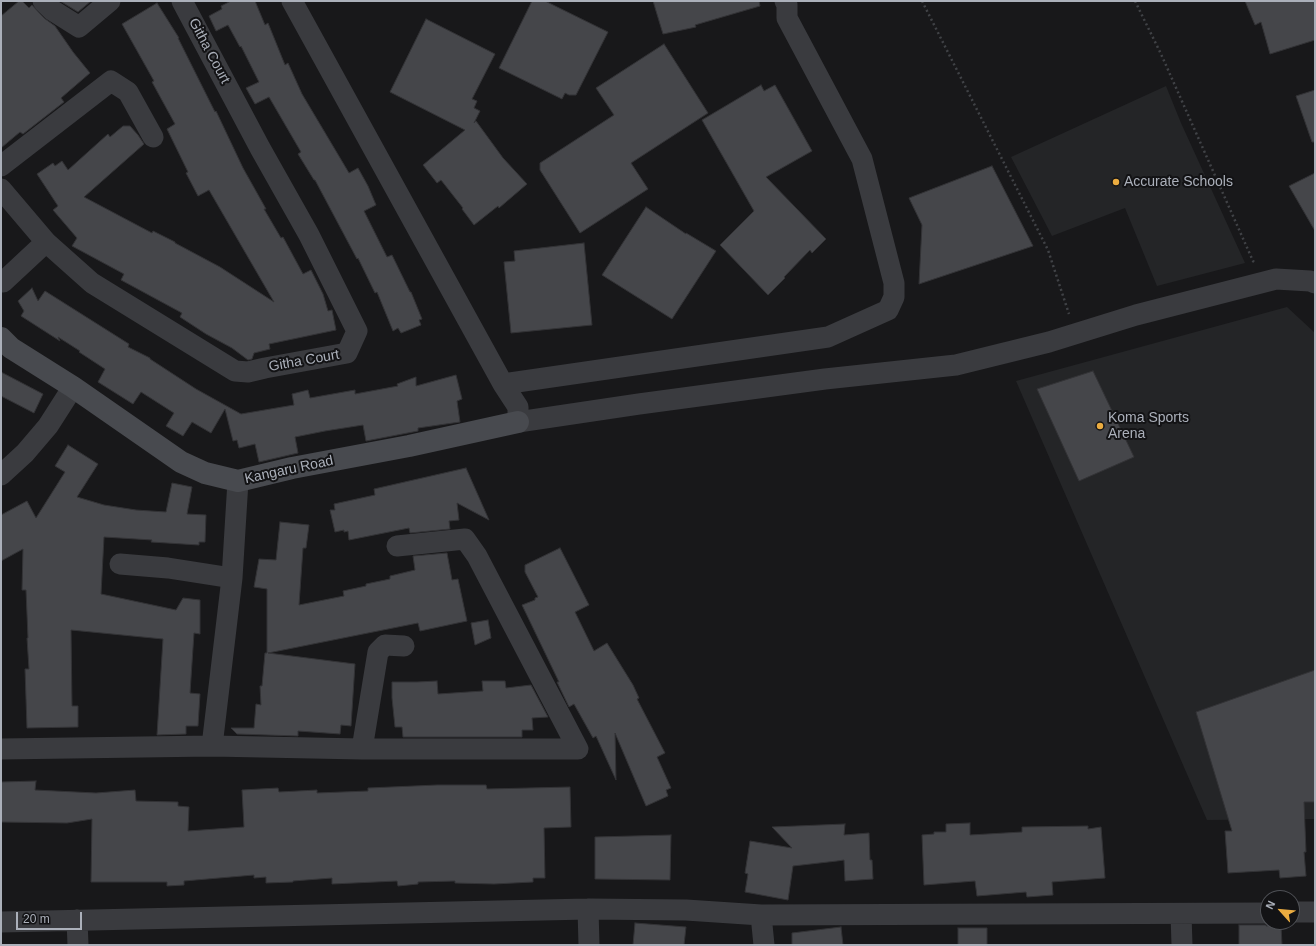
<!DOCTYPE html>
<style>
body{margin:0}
#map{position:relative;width:1316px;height:946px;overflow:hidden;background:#18181a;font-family:Arial,sans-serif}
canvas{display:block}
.frame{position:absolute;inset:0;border:2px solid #abb0ba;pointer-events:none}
.north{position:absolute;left:1260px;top:890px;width:40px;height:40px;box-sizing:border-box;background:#131315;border:1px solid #505257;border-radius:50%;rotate:297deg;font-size:11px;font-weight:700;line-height:16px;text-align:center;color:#abb0ba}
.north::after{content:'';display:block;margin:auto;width:14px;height:18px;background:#ebac40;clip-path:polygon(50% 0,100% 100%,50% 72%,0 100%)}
.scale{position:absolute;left:16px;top:912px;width:66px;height:18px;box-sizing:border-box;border:2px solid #abb0ba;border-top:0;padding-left:5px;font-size:12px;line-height:14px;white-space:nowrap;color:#abb0ba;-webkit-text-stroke:3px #131315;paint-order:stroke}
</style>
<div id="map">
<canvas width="1316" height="946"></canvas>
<div class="frame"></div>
<div class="north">N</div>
<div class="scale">20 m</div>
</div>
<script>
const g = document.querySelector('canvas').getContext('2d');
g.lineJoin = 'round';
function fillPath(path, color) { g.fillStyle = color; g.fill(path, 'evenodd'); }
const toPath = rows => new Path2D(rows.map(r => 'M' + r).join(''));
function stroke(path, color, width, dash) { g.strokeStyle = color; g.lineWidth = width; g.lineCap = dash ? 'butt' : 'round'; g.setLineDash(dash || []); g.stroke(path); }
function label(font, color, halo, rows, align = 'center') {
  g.font = font + ' Arial,sans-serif'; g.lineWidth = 4; g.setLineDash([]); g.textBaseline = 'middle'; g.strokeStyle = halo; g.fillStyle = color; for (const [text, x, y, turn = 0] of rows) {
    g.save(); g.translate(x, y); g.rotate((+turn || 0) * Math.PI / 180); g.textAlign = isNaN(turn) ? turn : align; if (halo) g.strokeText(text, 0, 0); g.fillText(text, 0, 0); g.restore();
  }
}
fillPath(toPath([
 [1166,86,1181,123,1245,263,1157,286,1125,208,1052,236,1011,157],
 [1287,307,1315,333,1315,819,1207,820,1016,381]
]), '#242527');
const building = toPath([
 [19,1,22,1,29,8,32,5,44,18,55,26,73,52,90,73,61,98,64,102,23,134,20,132,1,148,1,16,19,1],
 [60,1,91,1,78,12,60,1],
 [231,1,255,1,265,25,268,23,285,65,288,63,302,94,349,173,358,168,368,186,376,205,364,211,387,257,392,255,410,292,411,292,422,319,419,320,421,325,401,333,398,328,393,331,377,292,375,293,358,258,357,259,315,180,314,180,298,154,301,152,269,97,255,104,246,88,259,82,241,46,240,47,228,25,216,31,209,16,222,9,221,6,231,1],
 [532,1,545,1,608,32,576,95,569,95,565,93,562,99,499,68,532,1],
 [653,1,759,1,760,6,695,25,696,27,663,34,653,1],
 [1245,1,1315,1,1315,40,1270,54,1261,22,1255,25,1245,1],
 [157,3,179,38,178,38,215,112,216,111,243,168,266,209,264,209,281,238,283,237,303,274,311,270,323,294,328,311,332,310,336,330,269,344,270,349,254,353,252,359,248,360,232,348,206,334,180,317,182,313,121,280,124,274,72,246,77,238,53,210,58,206,37,174,53,163,55,166,62,161,68,170,108,134,110,137,123,126,130,126,138,135,144,144,84,197,152,233,153,231,175,242,175,243,220,267,274,302,209,190,198,196,186,173,188,172,167,129,175,124,152,82,154,81,122,24,157,3],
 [426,19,495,54,472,99,477,101,474,108,480,111,474,123,476,121,503,158,527,184,499,208,498,206,474,225,462,209,463,208,441,180,437,183,423,165,465,130,390,92,426,19],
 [664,44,708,113,631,163,648,189,580,233,540,170,540,163,614,115,596,88,664,44],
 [761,85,764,91,775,85,812,151,766,177,826,239,812,253,810,250,784,277,785,278,768,295,720,245,754,211,702,120,761,85],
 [1315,90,1315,142,1312,142,1296,96,1315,90],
 [992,166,1033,246,919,284,922,225,909,198,992,166],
 [1315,173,1315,231,1289,186,1315,173],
 [646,207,686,234,686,233,716,251,672,319,602,275,646,207],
 [584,243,592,325,511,333,504,262,515,261,514,251,584,243],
 [32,288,38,301,45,291,129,344,128,347,150,358,150,359,196,389,241,414,294,405,292,394,308,390,310,398,355,390,355,394,398,386,397,384,416,377,416,386,456,375,462,399,457,401,460,422,418,428,418,431,366,441,363,425,325,431,295,437,298,453,259,462,255,444,239,448,237,440,233,441,225,409,211,433,192,422,183,436,166,426,174,413,141,392,133,404,98,382,105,369,79,352,80,351,58,337,60,341,21,316,24,311,18,301,32,288],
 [1093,371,1134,457,1079,481,1037,389,1093,371],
 [1,372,43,394,34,413,1,396,1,372],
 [68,445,98,464,77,497,104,505,136,510,166,512,172,483,192,487,187,514,206,515,205,542,199,542,199,545,151,542,152,540,104,537,101,594,176,610,183,598,200,600,200,634,194,633,190,693,200,694,198,726,186,726,186,734,157,735,163,639,71,630,72,706,78,706,78,727,27,728,25,669,29,669,27,638,28,638,26,590,22,590,23,549,1,561,1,515,27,501,36,518,65,472,55,466,68,445],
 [466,468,489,520,457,503,459,520,449,521,450,529,410,533,409,528,349,540,348,531,344,532,344,530,335,532,330,510,335,510,334,504,375,495,374,489,466,468],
 [280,522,309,525,306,548,303,548,299,605,344,596,343,591,366,586,366,584,390,579,390,576,415,570,413,556,447,553,452,580,458,579,467,621,420,631,418,623,268,653,355,664,351,726,341,725,340,734,298,731,298,736,237,734,231,728,254,728,256,704,261,705,260,686,262,686,265,653,267,653,267,589,254,587,259,559,276,560,280,522],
 [560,548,589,605,575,612,594,651,607,643,633,685,639,698,637,699,665,753,657,757,671,788,666,790,668,796,646,806,615,733,616,780,596,736,593,738,574,704,569,707,557,682,559,682,522,605,535,600,535,598,538,597,525,572,525,565,560,548],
 [488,620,491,638,475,645,471,623,488,620],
 [1315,670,1315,802,1304,802,1306,852,1304,852,1306,876,1280,878,1279,870,1228,873,1225,831,1232,831,1196,712,1315,670],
 [437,681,438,694,483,691,482,681,505,681,506,688,531,685,548,717,532,718,533,730,522,730,522,737,403,737,402,727,395,727,392,698,392,682,417,682,437,681],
 [36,781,35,790,96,793,135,790,136,801,178,802,178,806,189,807,188,831,244,827,242,790,278,788,279,792,317,790,317,793,368,791,368,788,437,785,486,785,487,789,570,787,571,827,544,828,545,878,533,878,533,882,494,884,455,883,455,881,418,882,418,884,398,886,397,881,332,884,332,878,293,881,293,882,266,883,266,877,254,878,254,875,184,881,184,885,167,886,167,882,91,882,92,819,67,823,1,822,1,782,36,781],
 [970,823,970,835,1022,832,1022,827,1088,826,1088,829,1101,827,1105,878,1052,882,1053,895,1027,897,1026,892,977,896,975,881,924,885,922,835,934,834,934,832,946,832,946,824,970,823],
 [845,824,844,835,869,833,870,860,872,860,873,879,845,881,844,860,837,861,793,866,788,900,745,892,748,874,745,873,750,841,792,848,772,827,845,824],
 [671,835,670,880,595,879,595,837,671,835],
 [635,923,686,927,684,945,633,945,635,923],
 [1239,925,1266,925,1266,926,1281,925,1282,945,1239,945,1239,925],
 [841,927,843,945,792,945,792,933,841,927],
 [958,928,987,928,987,945,958,945,958,928]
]);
fillPath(building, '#45464a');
stroke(building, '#333336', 1);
stroke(toPath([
 [922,1,1048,250,1069,314],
 [1135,1,1161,54,1253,261,1254,262]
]), '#404246', 2.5, [2, 3]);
stroke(toPath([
 [43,1,52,10,79,27,110,1],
 [292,1,503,384,518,407,518,422,639,404,825,379,956,365,1049,342,1136,315,1276,279,1310,281,1315,283],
 [1,166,111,81,128,92,153,137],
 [1,189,46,242,92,283,235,371,248,372,265,368,347,353,357,331,309,235,260,148,182,1],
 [3,282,46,242],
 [503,384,828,337,888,310,894,297,894,283,862,159,787,18,787,5,785,1],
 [1,475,25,453,48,426,73,387],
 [120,564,168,568,232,578],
 [212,746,232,578,238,481],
 [1,749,212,746,362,749,578,749,477,556,465,539,397,546],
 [362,749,378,652,385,645,404,646],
 [588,909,589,945],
 [1292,912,1315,912],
 [1181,914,1182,945],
 [761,915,764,945],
 [77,920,78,945],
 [1,922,588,909,686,910,761,915,1268,913]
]), '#3a3b3f', 21);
stroke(toPath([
 [1,338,11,348,73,387,181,462,205,473,238,481,292,468,409,446,518,422]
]), '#484a4f', 22);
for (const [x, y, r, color] of [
 [1116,182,4,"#ebac40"],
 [1100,426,4,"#ebac40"]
]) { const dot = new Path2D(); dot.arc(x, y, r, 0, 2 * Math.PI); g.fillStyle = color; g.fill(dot); stroke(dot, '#131315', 1.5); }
label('14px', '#abb0ba', '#131315', [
 ["Githa Court",209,51,62],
 ["Githa Court",304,361,-10],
 ["Kangaru Road",289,470,-12]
]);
label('14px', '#abb0ba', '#131315', [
 ["Accurate Schools",1124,182],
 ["Koma Sports",1108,418],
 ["Arena",1108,434]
], 'left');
</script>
